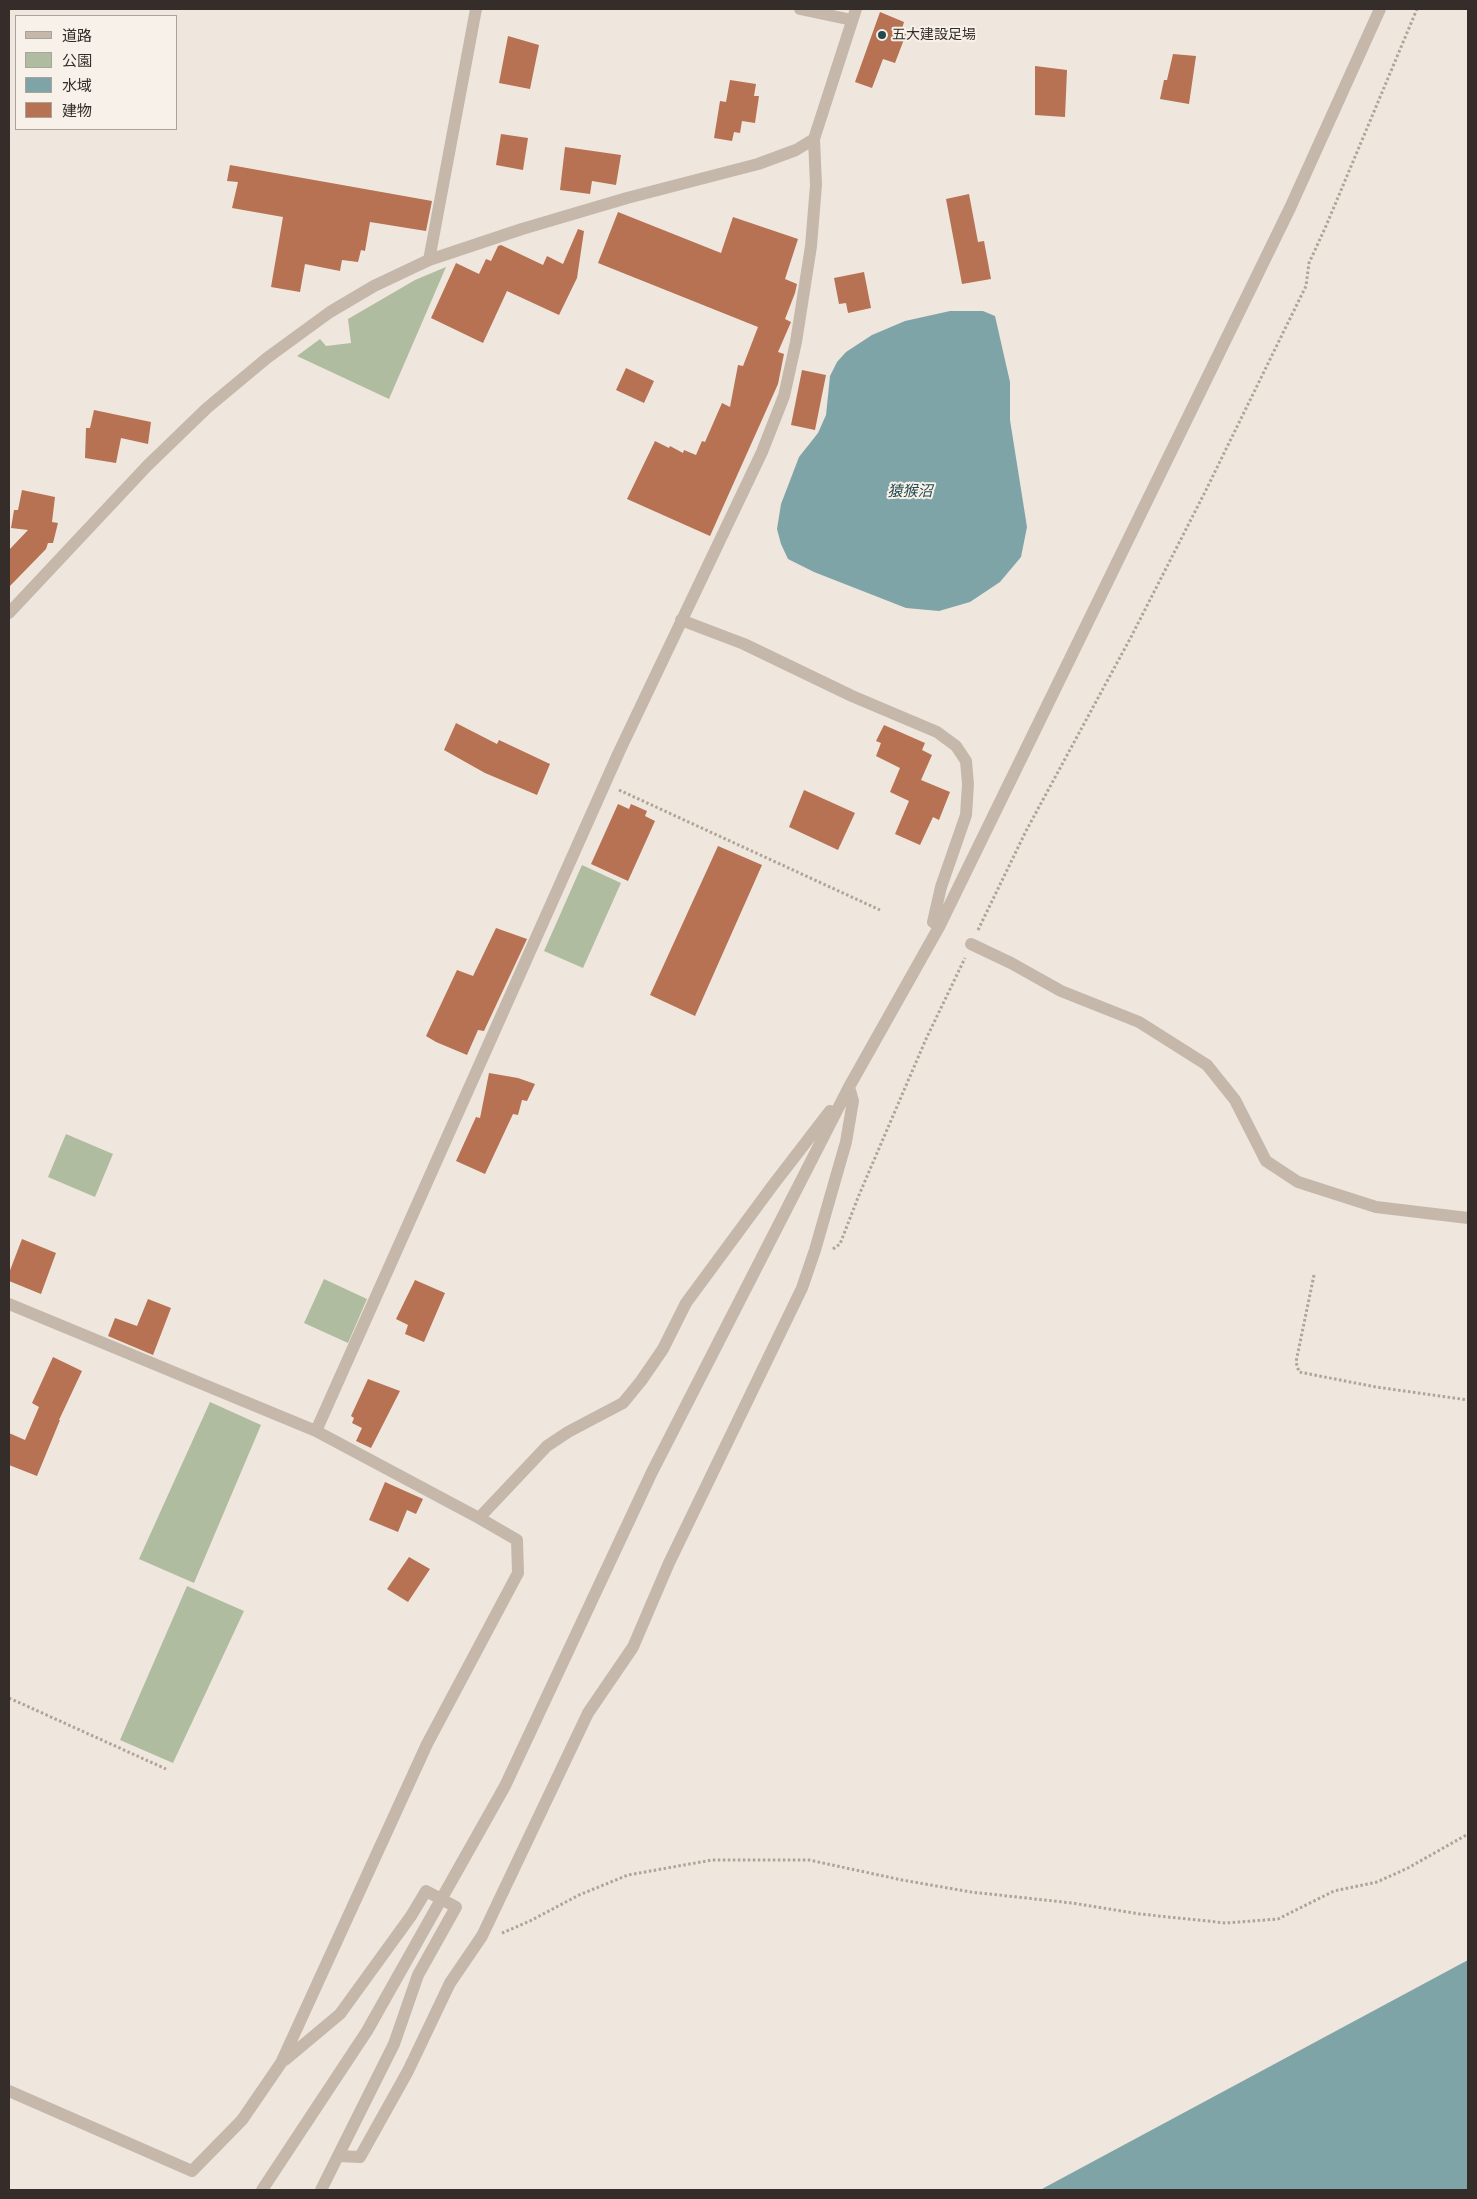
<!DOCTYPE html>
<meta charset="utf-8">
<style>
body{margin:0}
#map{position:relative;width:1477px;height:2199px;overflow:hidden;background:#efe7dd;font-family:Figtree,"Noto Sans JP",sans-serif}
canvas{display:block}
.frame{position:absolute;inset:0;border:10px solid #342d29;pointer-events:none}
.legend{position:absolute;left:15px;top:15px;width:162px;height:115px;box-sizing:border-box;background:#f7f1e9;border:1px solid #a9a39c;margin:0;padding:6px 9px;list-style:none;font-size:15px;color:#342d29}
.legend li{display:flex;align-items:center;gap:10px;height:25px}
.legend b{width:25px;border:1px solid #a9a39c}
</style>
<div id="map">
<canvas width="1477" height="2199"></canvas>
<div class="frame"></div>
<ul class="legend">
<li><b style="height:6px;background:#c5b8aa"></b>道路</li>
<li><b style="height:14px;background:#b0bc9f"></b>公園</li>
<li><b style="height:14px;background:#7fa4a8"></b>水域</li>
<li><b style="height:14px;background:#b77153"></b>建物</li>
</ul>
</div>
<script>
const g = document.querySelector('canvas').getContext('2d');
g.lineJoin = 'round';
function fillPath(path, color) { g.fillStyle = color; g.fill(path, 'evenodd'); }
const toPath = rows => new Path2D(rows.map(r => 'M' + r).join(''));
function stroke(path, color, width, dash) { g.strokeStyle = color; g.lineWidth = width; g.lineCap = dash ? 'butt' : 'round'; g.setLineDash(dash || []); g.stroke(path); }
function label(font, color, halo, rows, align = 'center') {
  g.font = font + ' Figtree,"Noto Sans JP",sans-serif'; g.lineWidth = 4; g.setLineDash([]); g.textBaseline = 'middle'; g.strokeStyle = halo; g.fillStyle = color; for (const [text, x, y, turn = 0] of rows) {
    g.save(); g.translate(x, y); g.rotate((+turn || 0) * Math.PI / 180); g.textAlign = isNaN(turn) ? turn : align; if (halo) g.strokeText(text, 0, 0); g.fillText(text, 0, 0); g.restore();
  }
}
fillPath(toPath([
 [446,267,389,399,297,356,320,339,326,346,351,343,348,319,415,280],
 [582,865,621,883,583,968,544,951],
 [66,1134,113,1154,95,1197,48,1177],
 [324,1279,367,1299,348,1343,304,1323],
 [210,1402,261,1425,194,1583,139,1559],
 [187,1586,244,1611,173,1763,120,1740]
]), '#b0bc9f');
fillPath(toPath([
 [950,311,983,311,995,316,1010,382,1010,420,1027,527,1021,557,1000,582,970,602,939,611,906,608,814,572,788,559,781,544,777,529,781,504,799,457,818,433,826,415,830,376,837,362,846,352,872,335,905,321],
 [1468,1960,1468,2190,1040,2190,1053,2183]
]), '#7fa4a8');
fillPath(toPath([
 [880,12,904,22,901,32,906,34,895,63,883,59,872,88,855,82],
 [508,36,539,45,530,89,499,83],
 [1173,54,1196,56,1189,104,1160,99,1164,80,1167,80],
 [1035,66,1067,70,1065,117,1035,115],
 [730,80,756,84,754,96,759,96,755,123,742,121,740,133,734,132,732,141,714,138,720,101,726,102],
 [501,134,528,138,523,170,496,165],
 [565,147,621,155,616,185,592,181,590,194,560,190],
 [230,165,432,201,426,231,370,222,365,251,361,250,358,262,342,260,340,271,305,264,300,292,271,287,283,217,232,208,238,182,227,181],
 [969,194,978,242,984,241,991,279,962,284,946,199],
 [618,212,721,253,733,217,798,239,785,279,797,284,795,293,785,319,791,322,778,352,784,354,778,384,710,536,627,499,655,441,669,448,670,446,683,453,684,450,696,455,702,441,705,442,722,403,730,407,738,365,743,366,758,327,598,263],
 [578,229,584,231,577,278,559,315,507,291,483,343,431,318,456,263,479,274,486,259,491,261,498,246,501,245,543,265,547,256,563,264],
 [864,272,871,308,848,313,846,303,839,304,834,278],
 [626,368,654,381,644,403,616,390],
 [802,370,826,375,815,430,791,425],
 [94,410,151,422,148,444,121,438,116,463,85,458,86,428,90,428],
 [22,490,55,497,52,522,58,523,53,543,48,543,46,549,9,587,9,550,28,530,11,528,14,510,18,510],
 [456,723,497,744,499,740,550,764,537,795,485,773,444,750],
 [884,725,925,743,922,750,932,755,921,780,950,792,939,820,933,817,920,845,895,834,909,801,890,792,900,768,876,756,881,743,876,741],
 [804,790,855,813,838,850,789,827],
 [618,804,629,809,631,804,647,811,645,816,655,821,628,881,591,864],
 [718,846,762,865,695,1016,650,995],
 [496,928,527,939,484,1031,478,1030,467,1055,436,1042,426,1036,457,970,473,976],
 [489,1073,518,1078,535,1084,527,1101,522,1100,518,1115,513,1114,485,1174,456,1161,476,1117,480,1118],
 [22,1239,56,1253,41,1294,9,1281,9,1273],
 [415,1280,445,1293,424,1342,405,1334,408,1325,396,1319],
 [148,1299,171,1308,153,1355,108,1336,115,1318,137,1326],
 [53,1357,82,1371,59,1420,60,1420,37,1476,9,1465,9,1433,25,1440,39,1407,32,1403],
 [368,1379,400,1391,371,1448,356,1441,362,1428,352,1423,354,1418,351,1416],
 [385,1482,423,1499,416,1514,407,1510,398,1532,369,1520],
 [409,1557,430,1569,408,1602,387,1589]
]), '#b77153');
stroke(toPath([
 [619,790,880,910],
 [978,930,1026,831,1131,637,1205,492,1306,286,1309,263,1326,226,1417,9],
 [833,1249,840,1244,859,1195,926,1039,965,958],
 [1314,1275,1296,1362,1299,1372,1376,1387,1468,1400],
 [9,1698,166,1769],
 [502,1933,530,1921,579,1895,628,1875,712,1860,809,1860,902,1880,971,1892,1072,1903,1140,1914,1226,1923,1278,1919,1334,1891,1377,1882,1408,1868,1468,1834]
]), '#b1a395', 3, [2.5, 2.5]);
stroke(toPath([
 [800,9,852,20],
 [429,260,476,9],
 [9,613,147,466,207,408,267,358,330,312,374,286,429,260,522,229,627,198,758,164,796,150,814,139,856,9],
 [681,620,744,644,852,696,937,732,956,746,966,761,968,784,966,815,941,887,933,922,939,927],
 [971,944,1011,963,1061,991,1139,1022,1207,1065,1235,1100,1266,1161,1298,1182,1376,1207,1468,1218],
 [9,1304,316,1431,479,1518,517,1540,518,1573,427,1744,281,2063,242,2120,192,2171,9,2091],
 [316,1431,619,752,762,452,784,396,796,342,811,246,816,185,814,139],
 [479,1518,547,1446,568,1432,623,1403,641,1381,663,1349,686,1303,773,1185,830,1111],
 [285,2060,340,2014,411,1916,426,1891,456,1907,418,1975,394,2044,321,2190],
 [338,2156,360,2157,408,2071,450,1983,482,1936,588,1713,633,1647,669,1563,802,1288,815,1250,846,1142,853,1101,849,1087],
 [262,2190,367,2031,505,1786,652,1472,849,1087,939,927,1290,208,1380,9]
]), '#c5b8aa', 12);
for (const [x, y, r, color] of [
 [882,35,5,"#234a50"]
]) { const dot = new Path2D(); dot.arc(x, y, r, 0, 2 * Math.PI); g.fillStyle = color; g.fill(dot); stroke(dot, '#f7f1e9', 2); }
label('14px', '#342d29', '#f7f1e9', [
 ["五大建設足場",892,35]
], 'left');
label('italic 15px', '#234a50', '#f7f1e9', [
 ["猿猴沼",910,492]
]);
</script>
